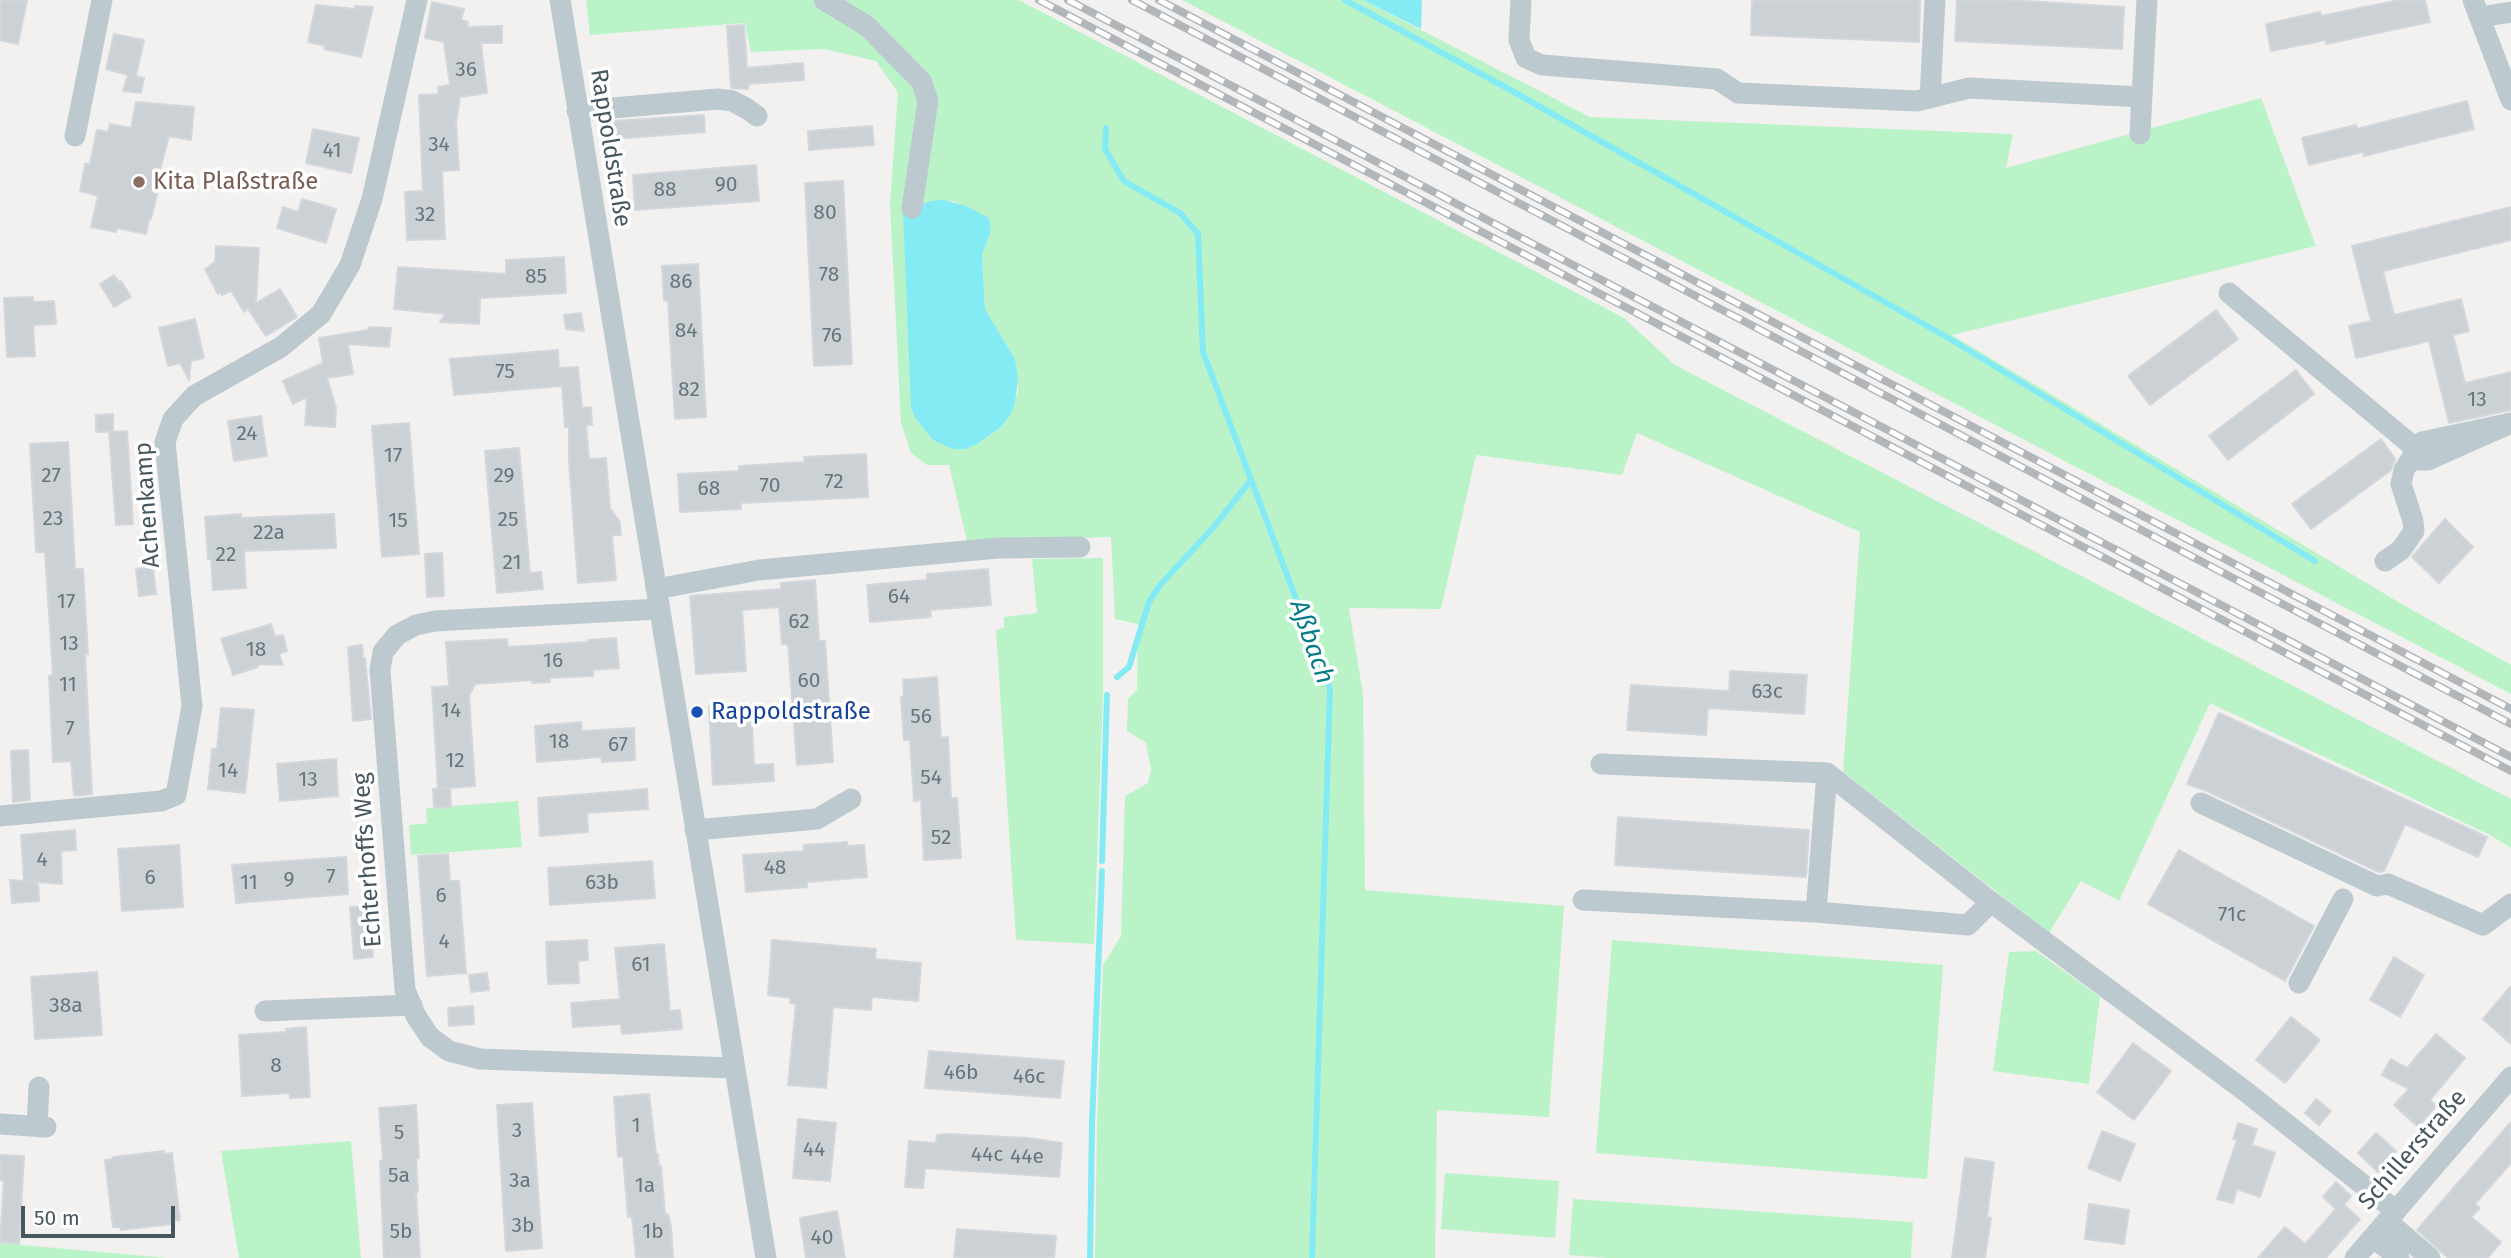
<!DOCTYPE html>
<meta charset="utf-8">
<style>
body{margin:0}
#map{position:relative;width:2511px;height:1258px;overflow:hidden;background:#f3f0f0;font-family:"Fira Sans",sans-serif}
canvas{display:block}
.scale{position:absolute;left:21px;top:1206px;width:154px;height:32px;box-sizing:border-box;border:4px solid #46575f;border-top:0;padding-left:9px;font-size:21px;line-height:24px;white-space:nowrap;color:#46575f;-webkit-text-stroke:5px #fff;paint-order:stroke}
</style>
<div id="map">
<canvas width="2511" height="1258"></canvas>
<div class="scale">50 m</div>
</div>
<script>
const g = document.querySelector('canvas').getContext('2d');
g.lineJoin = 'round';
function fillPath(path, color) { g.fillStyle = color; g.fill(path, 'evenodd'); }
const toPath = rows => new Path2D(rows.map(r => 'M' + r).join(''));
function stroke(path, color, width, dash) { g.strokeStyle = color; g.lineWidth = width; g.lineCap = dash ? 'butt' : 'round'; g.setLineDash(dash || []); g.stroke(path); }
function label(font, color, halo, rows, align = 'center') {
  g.font = font + ' "Fira Sans",sans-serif'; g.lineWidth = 7; g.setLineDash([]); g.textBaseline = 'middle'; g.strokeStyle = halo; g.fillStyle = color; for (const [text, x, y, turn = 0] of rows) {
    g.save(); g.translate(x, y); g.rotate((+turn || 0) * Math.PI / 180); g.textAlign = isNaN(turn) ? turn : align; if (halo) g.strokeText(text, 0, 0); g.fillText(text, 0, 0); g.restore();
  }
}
fillPath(toPath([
 [586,0,1019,0,1624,318,1675,365,2511,799,2511,848,2488,834,2210,703,2119,901,2081,881,2049,933,1843,772,1860,532,1637,433,1622,475,1476,455,1441,609,1349,608,1363,694,1365,890,1564,906,1549,1117,1437,1110,1435,1258,1095,1258,1097,1124,1103,965,1121,936,1125,796,1148,783,1151,770,1146,743,1127,731,1128,699,1137,690,1138,624,1115,619,1111,537,967,541,949,465,927,465,911,453,901,423,890,203,898,93,876,61,824,49,751,52,745,23,590,35],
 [930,201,953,201,989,218,991,231,982,255,985,309,1015,359,1018,391,1011,414,1001,427,977,444,933,440,915,418,911,408,912,208],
 [1182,0,1363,0,1590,117,2013,134,2006,168,2261,98,2316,246,1952,335,2405,606,2511,665,2511,694],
 [1103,558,1103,693,1094,944,1016,940,996,630,1004,628,1004,617,1037,613,1032,559],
 [518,801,522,847,411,855,409,825,427,823,426,808],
 [1612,940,1943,965,1927,1179,1596,1153],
 [2036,951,2100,997,2089,1084,1993,1071,2009,952],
 [351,1141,361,1258,239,1258,221,1151],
 [1445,1173,1559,1181,1555,1238,1441,1229],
 [1573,1199,1913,1222,1911,1258,1607,1258,1569,1255],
 [0,1243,167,1258,0,1258]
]), '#bbf3c9');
fillPath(toPath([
 [1363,0,1422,0,1421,29],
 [944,200,966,206,989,218,991,231,982,255,985,309,1015,359,1018,379,1015,403,1011,414,1001,427,977,444,965,449,952,449,933,440,915,418,911,408,903,212,930,201]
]), '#84ebf4');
stroke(toPath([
 [1345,0,1505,87,1950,339,2315,561],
 [1106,128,1105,149,1124,181,1180,213,1198,234,1203,352,1330,689,1312,1258],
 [1117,677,1129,667,1149,602,1160,585,1213,528,1250,481],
 [1102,861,1107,695],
 [1090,1258,1092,1123,1102,871]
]), '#84ebf4', 6);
const building = toPath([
 [0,0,27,0,18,44,0,40,0,0],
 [1752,0,1920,0,1919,42,1751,35,1752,0],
 [1957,0,2009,0,2124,7,2122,49,1955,41,1957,0],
 [2399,0,2425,0,2430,22,2326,44,2326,40,2271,51,2266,24,2320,12,2321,16,2399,0],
 [432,2,464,9,461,20,468,22,467,27,502,26,502,43,481,43,487,93,460,97,456,122,459,170,442,171,445,239,407,240,405,192,423,191,419,95,439,94,438,87,450,85,444,42,425,38,432,2],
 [316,5,355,9,355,6,373,7,361,57,324,49,325,46,308,42,316,5],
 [744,25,747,68,803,63,804,80,748,84,748,89,731,88,727,26,744,25],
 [114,34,144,40,136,76,144,78,141,93,123,91,128,75,106,69,114,34],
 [2467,101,2474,129,2364,156,2363,152,2309,165,2302,138,2356,125,2357,129,2467,101],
 [136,102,194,107,191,140,169,136,154,193,157,194,151,219,149,219,146,234,117,228,116,232,91,227,98,196,80,191,85,164,90,164,97,130,108,132,110,124,131,128,136,102],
 [704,115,705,132,613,139,612,121,704,115],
 [872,126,874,145,809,150,808,131,872,126],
 [313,129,359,138,351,173,306,163,313,129],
 [756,165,759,201,635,210,633,175,756,165],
 [843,181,852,364,814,366,805,183,843,181],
 [302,199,336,209,326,243,277,228,283,207,298,212,302,199],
 [2511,207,2511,240,2383,271,2394,315,2461,299,2469,331,2453,335,2465,383,2511,372,2511,410,2449,423,2429,341,2356,358,2349,326,2371,321,2352,246,2511,207],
 [216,246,259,248,256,303,280,289,297,317,266,336,248,309,244,312,231,291,222,295,221,292,218,294,205,269,215,262,216,246],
 [564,257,566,293,480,298,479,324,440,322,445,314,394,309,398,267,506,274,506,260,564,257],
 [698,264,706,417,675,419,668,301,664,301,662,266,698,264],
 [114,275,119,282,121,281,131,297,114,307,100,284,114,275],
 [33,297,33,302,54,301,56,324,33,325,35,356,7,357,4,298,33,297],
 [2216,310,2238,339,2150,405,2128,376,2216,310],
 [581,313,584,331,566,329,564,315,581,313],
 [195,319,204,358,191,361,189,380,180,363,168,366,159,328,195,319],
 [369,327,391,328,389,347,348,344,353,374,327,378,336,408,335,427,305,425,307,397,293,404,283,381,323,363,319,338,368,330,369,327],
 [558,350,559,368,578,367,582,408,591,407,592,425,586,425,589,459,606,458,610,508,620,522,621,535,612,535,616,580,578,583,569,460,569,427,565,427,562,386,454,395,450,359,558,350],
 [2296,370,2314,394,2228,460,2209,436,2296,370],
 [113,414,113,431,96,432,96,415,113,414],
 [261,416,267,456,234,461,228,421,261,416],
 [409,423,419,554,382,557,372,426,409,423],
 [127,431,133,524,116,525,109,432,127,431],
 [2381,439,2395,459,2391,470,2311,529,2292,504,2381,439],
 [68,442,75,569,83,569,88,654,85,654,92,794,74,796,71,761,53,762,49,676,53,675,45,552,36,552,30,444,68,442],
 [519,448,530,573,541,572,543,589,497,593,485,451,519,448],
 [866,454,868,497,741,503,741,509,680,512,678,474,739,471,739,466,805,462,804,457,866,454],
 [241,514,241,518,334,514,336,548,244,551,246,588,213,590,211,559,208,559,205,517,241,514],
 [2445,519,2473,547,2439,583,2412,557,2445,519],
 [442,553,444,596,427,597,425,554,442,553],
 [153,567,156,594,139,596,136,569,153,567],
 [988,569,991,605,930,610,931,617,870,622,867,585,927,580,927,574,988,569],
 [815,580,819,641,825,641,833,762,797,765,788,644,782,644,779,607,742,610,746,671,696,674,690,596,781,589,781,583,815,580],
 [271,624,275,637,283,635,287,651,279,654,283,665,259,664,258,667,233,675,221,639,271,624],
 [616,638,619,668,593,670,593,676,549,678,550,682,532,683,532,680,475,684,469,696,475,786,438,789,432,687,449,686,446,642,507,639,508,647,588,642,588,640,616,638],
 [362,645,363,658,365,658,371,719,353,721,348,647,362,645],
 [1730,671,1807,675,1804,714,1708,708,1706,735,1627,730,1631,685,1729,691,1730,671],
 [937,677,941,738,948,737,951,798,957,798,961,858,924,860,921,800,914,801,910,740,904,740,901,697,904,697,903,680,937,677],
 [751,704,754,765,773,764,774,781,713,785,709,706,751,704],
 [221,708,254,710,245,793,208,789,212,749,217,749,221,708],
 [2219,713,2487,837,2478,857,2405,824,2384,871,2379,872,2207,791,2187,784,2219,713],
 [581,722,582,731,634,728,635,760,602,762,601,757,537,762,535,726,581,722],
 [28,750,30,800,13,802,11,751,28,750],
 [336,759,338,796,280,801,277,764,336,759],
 [450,788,451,807,434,808,433,789,450,788],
 [647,789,648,809,587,813,588,832,540,836,538,798,647,789],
 [1618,817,1809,830,1806,877,1615,865,1618,817],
 [75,830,76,850,61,851,62,884,24,881,21,835,75,830],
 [847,842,847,846,864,845,867,877,807,882,807,887,746,892,743,855,804,851,804,845,847,842],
 [179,845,183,907,122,911,118,849,179,845],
 [2179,850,2314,926,2285,981,2148,904,2179,850],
 [448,854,450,881,459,881,466,973,427,976,418,856,448,854],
 [346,857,348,894,236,903,232,865,346,857],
 [652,861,655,898,550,905,548,868,652,861],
 [10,880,38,882,39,901,12,903,10,880],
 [369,906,373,957,354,959,350,907,369,906],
 [587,940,588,960,578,961,579,983,548,984,546,942,587,940],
 [772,940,876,949,875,959,921,963,918,1001,872,997,871,1010,833,1007,826,1088,788,1085,796,1004,790,1003,791,998,768,995,772,940],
 [664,944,670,1011,680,1010,682,1029,622,1034,621,1024,573,1027,571,1003,620,999,615,948,664,944],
 [2394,957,2424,975,2400,1017,2370,1000,2394,957],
 [97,972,102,1035,35,1039,31,977,97,972],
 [487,973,489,990,471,992,469,975,487,973],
 [2511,986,2511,1044,2483,1019,2511,986],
 [473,1006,474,1024,449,1026,448,1008,473,1006],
 [2291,1017,2320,1040,2285,1083,2256,1060,2291,1017],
 [306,1027,310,1097,290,1098,290,1093,242,1096,239,1035,286,1032,286,1029,306,1027],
 [2436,1034,2465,1058,2430,1100,2436,1106,2418,1127,2394,1105,2409,1089,2382,1075,2391,1059,2407,1068,2436,1034],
 [2133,1043,2171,1071,2134,1120,2097,1092,2133,1043],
 [929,1051,1064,1061,1060,1098,925,1088,929,1051],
 [649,1094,656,1154,658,1154,659,1167,661,1166,665,1214,668,1214,671,1227,673,1258,636,1258,632,1216,628,1217,623,1156,618,1157,614,1097,649,1094],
 [2316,1099,2331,1111,2319,1125,2305,1113,2316,1099],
 [532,1103,542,1248,506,1251,497,1105,532,1103],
 [416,1105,419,1158,416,1159,418,1192,416,1192,420,1258,384,1258,380,1161,383,1161,379,1108,416,1105],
 [798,1119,836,1123,830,1181,793,1178,798,1119],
 [2511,1122,2511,1163,2475,1204,2480,1208,2471,1217,2501,1242,2488,1258,2448,1258,2417,1230,2511,1122],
 [2238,1123,2257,1129,2252,1145,2275,1153,2260,1197,2237,1189,2233,1203,2217,1199,2237,1140,2233,1139,2238,1123],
 [2102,1131,2135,1144,2120,1181,2088,1168,2102,1131],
 [2376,1133,2396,1151,2378,1172,2358,1153,2376,1133],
 [947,1134,1028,1138,1062,1143,1059,1177,925,1168,923,1188,905,1187,909,1141,936,1143,937,1135,947,1134],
 [164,1151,164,1154,172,1153,180,1220,172,1221,172,1224,137,1228,121,1230,120,1227,113,1227,105,1160,113,1159,113,1157,164,1151],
 [0,1155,24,1156,19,1244,0,1242,4,1180,0,1180,0,1155],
 [1965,1158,1994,1162,1987,1217,1991,1218,1985,1258,1952,1258,1965,1158],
 [2336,1182,2351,1196,2344,1205,2360,1219,2326,1258,2258,1258,2285,1227,2305,1244,2336,1209,2323,1197,2336,1182],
 [2089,1204,2129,1210,2124,1244,2085,1239,2089,1204],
 [837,1211,845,1258,806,1258,800,1218,837,1211],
 [957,1229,1056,1236,1054,1258,954,1258,957,1229]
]);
fillPath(building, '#cbd1d5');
stroke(building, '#d3d7dc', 2);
stroke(toPath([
 [560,0,766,1258],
 [824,0,867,26,921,81,928,100,912,208],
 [1521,0,1519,40,1526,58,1542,65,1717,79,1738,93,1917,101,1969,88,2141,97],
 [2473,0,2511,100],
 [2479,17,2511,12],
 [1930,98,1935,0],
 [577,111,718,99,732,101,746,108,757,116],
 [2140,134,2147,0],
 [75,136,102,0],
 [2229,293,2414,447],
 [2511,423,2428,460,2418,460,2414,454,2414,447,2422,442,2511,423],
 [2385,561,2401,550,2414,531,2413,521,2401,484,2404,470,2414,454],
 [656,589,759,570,998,548,1080,547],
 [659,609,435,621,416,625,397,635,383,652,380,670,405,990,416,1016,430,1037,449,1051,480,1059,734,1068],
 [1601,764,1827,773,1991,902,2245,1091,2396,1211],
 [2201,803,2377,886,2388,884,2483,925,2511,904],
 [0,816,161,801,176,795,192,706,165,442,173,419,194,396,281,347,321,314,350,265,372,199,417,0],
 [695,830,817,819,851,799],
 [1583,900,1816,912,1968,925,1991,902],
 [1816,912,1827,773],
 [2299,983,2343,899],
 [265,1011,412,1005],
 [0,1124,46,1127],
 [37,1127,39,1087],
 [2387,1221,2430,1258],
 [2373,1237,2399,1258],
 [2355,1258,2511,1077]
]), '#bccad0', 21);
const rail = toPath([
 [1039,0,2511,771],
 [1068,0,2511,757],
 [1132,0,2511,724],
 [1159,0,2511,709]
]);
stroke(rail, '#b1b6bb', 8);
stroke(rail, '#fff', 5, [16]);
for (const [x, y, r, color] of [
 [139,182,7,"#8d6e63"],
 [697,712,7,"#1a4fb4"]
]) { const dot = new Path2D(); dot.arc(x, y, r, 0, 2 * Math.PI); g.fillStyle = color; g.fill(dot); stroke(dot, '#fff', 2.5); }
label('21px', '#67767c', null, [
 ["36",466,70],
 ["34",439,145],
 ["41",332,151],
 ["90",726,185],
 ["88",665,190],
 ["80",825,213],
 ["32",425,215],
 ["78",829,275],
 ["85",536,277],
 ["86",681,282],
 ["84",686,331],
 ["76",832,336],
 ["75",505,372],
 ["82",689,390],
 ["13",2477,400],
 ["24",247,434],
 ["17",393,456],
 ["27",51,476],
 ["29",504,476],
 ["72",834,482],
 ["70",770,486],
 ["68",709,489],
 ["23",53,519],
 ["25",508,520],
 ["15",398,521],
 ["22a",269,533],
 ["22",226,555],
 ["21",512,563],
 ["64",899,597],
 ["17",66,602],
 ["62",799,622],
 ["13",69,644],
 ["18",256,650],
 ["16",553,661],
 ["60",809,681],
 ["11",68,685],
 ["63c",1767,692],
 ["14",451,711],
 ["56",921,717],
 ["7",70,729],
 ["18",559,742],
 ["67",618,745],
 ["12",455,761],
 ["14",228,771],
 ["54",931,778],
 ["13",308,780],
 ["52",941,838],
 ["4",42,860],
 ["48",775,868],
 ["7",331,877],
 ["6",150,878],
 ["9",289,880],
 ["11",249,883],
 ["63b",602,883],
 ["6",441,896],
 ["71c",2232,915],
 ["4",444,942],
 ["61",641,965],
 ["38a",66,1006],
 ["8",276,1066],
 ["46b",961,1073],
 ["46c",1029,1077],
 ["1",636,1126],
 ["3",517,1131],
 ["5",399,1133],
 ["44",814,1150],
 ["44c",987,1155],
 ["44e",1027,1157],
 ["5a",399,1176],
 ["3a",520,1181],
 ["1a",645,1186],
 ["3b",523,1226],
 ["5b",401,1232],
 ["1b",653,1232],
 ["40",822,1238]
]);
label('24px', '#46575f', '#fff', [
 ["Rappoldstraße",610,148,81],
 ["Achenkamp",148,505,-94],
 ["Echterhoffs Weg",368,860,-94],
 ["Schillerstraße",2413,1150,-49]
]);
label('24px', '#785e54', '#fff', [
 ["Kita Plaßstraße",153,182]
], 'left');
label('24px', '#164399', '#fff', [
 ["Rappoldstraße",711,712]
], 'left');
label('italic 26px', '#057c86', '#fff', [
 ["Aßbach",1311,642,71]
]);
</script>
